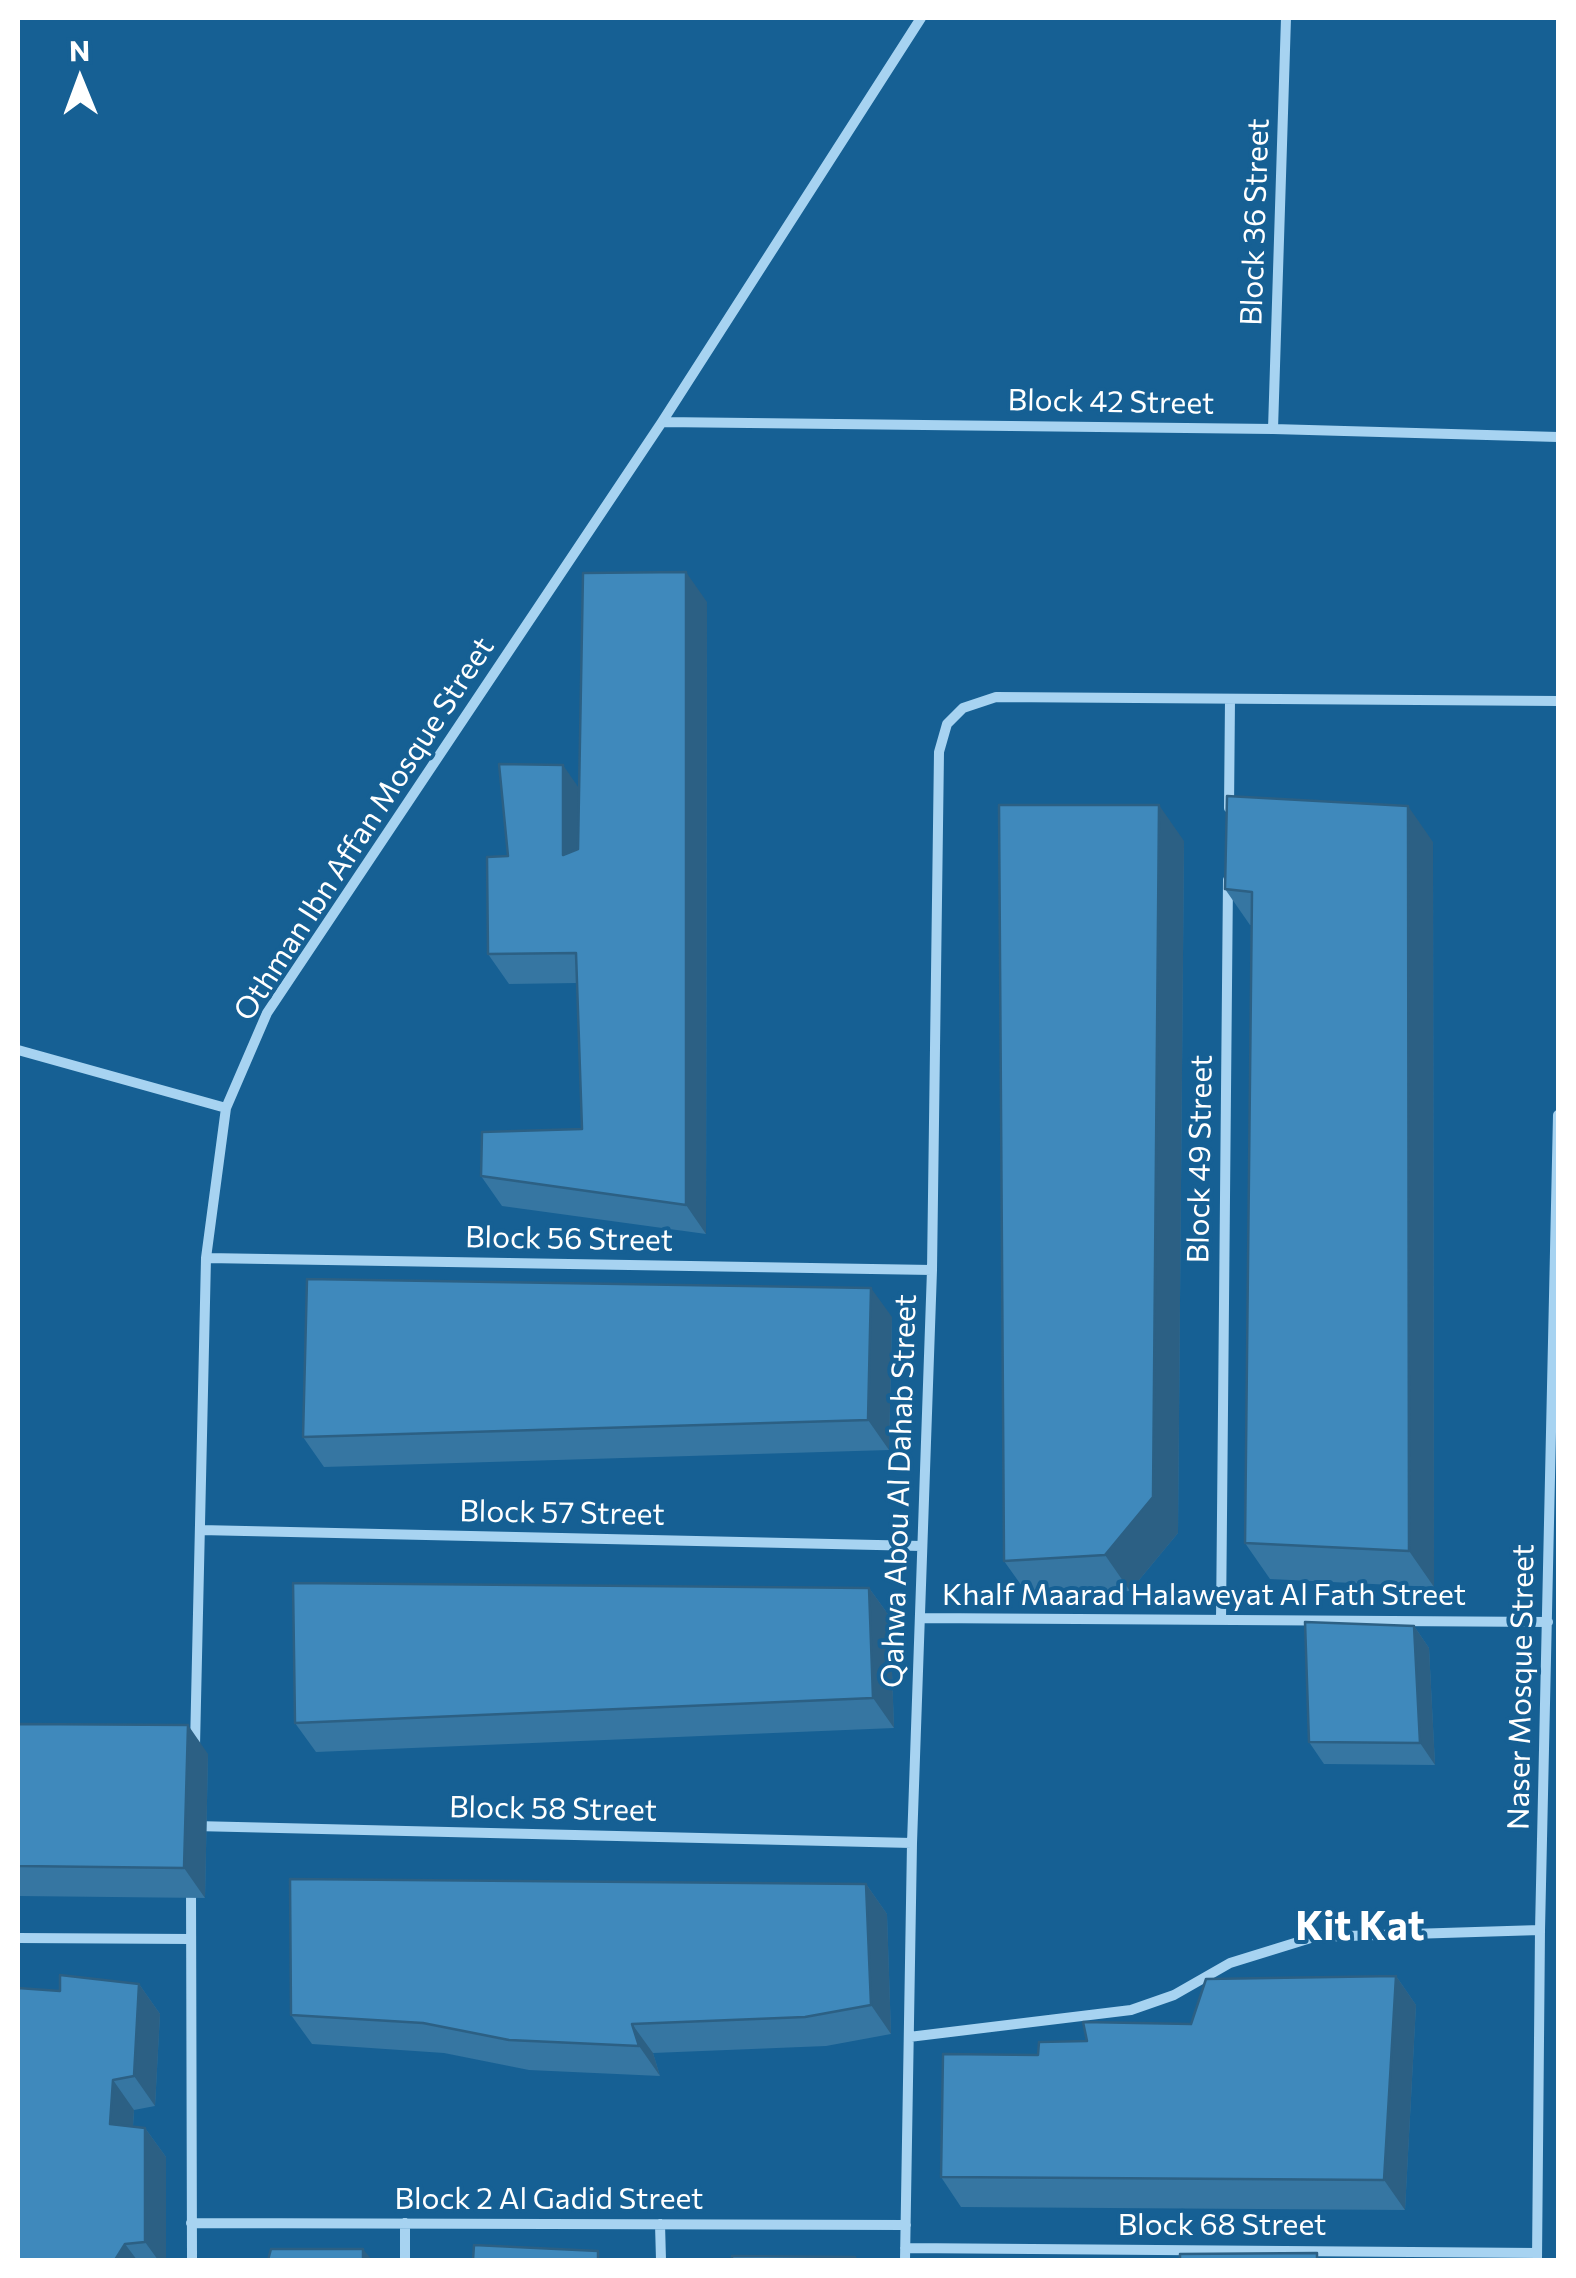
<!DOCTYPE html>
<style>
body{margin:0}
#map{position:relative;width:1576px;height:2278px;overflow:hidden;background:#166094;font-family:Commissioner,sans-serif}
canvas{display:block}
.frame{position:absolute;inset:0;border:20px solid #fff;pointer-events:none}
.north{position:absolute;left:30px;top:30px;width:100px;height:100px;-webkit-text-stroke:8px #166094;paint-order:stroke;rotate:359deg;font-size:28px;font-weight:700;line-height:40px;text-align:center;color:#fff}
.north::after{content:'';display:block;margin:auto;width:35px;height:45px;background:#fff;clip-path:polygon(50% 0,100% 100%,50% 72%,0 100%)}
</style>
<div id="map">
<canvas width="1576" height="2278"></canvas>
<div class="frame"></div>
<div class="north">N</div>
</div>
<script>
const g = document.querySelector('canvas').getContext('2d');
g.lineJoin = 'round';
const toPath = rows => new Path2D(rows.map(r => 'M' + r).join(''));
function stroke(path, color, width, dash) { g.strokeStyle = color; g.lineWidth = width; g.lineCap = dash ? 'butt' : 'round'; g.setLineDash(dash || []); g.stroke(path); }
function fillPath(path, color) { g.fillStyle = color; g.fill(path, 'evenodd'); }
function label(font, color, halo, rows, align = 'center') {
  g.font = font + ' Commissioner,sans-serif'; g.lineWidth = 8; g.setLineDash([]); g.textBaseline = 'middle'; g.strokeStyle = halo; g.fillStyle = color; for (const [text, x, y, turn = 0] of rows) {
    g.save(); g.translate(x, y); g.rotate((+turn || 0) * Math.PI / 180); g.textAlign = isNaN(turn) ? turn : align; if (halo) g.strokeText(text, 0, 0); g.fillText(text, 0, 0); g.restore();
  }
}
stroke(toPath([
 [662,422,1273,429,1558,437],
 [1273,429,1286,18],
 [1229,808,1230,699],
 [18,1050,226,1108],
 [206,1258,932,1270],
 [200,1530,922,1546],
 [920,1618,1548,1622],
 [1221,1620,1228,880],
 [195,1746,206,1258,226,1108,267,1013,662,422,921,18],
 [195,1826,912,1843],
 [191,1888,192,2260],
 [18,1938,190,1939],
 [909,2037,1131,2010,1174,1995,1230,1963,1314,1937,1540,1930],
 [191,2223,906,2225],
 [405,2223,405,2260],
 [660,2224,661,2260],
 [905,2248,1537,2253],
 [905,2260,912,1843,932,1270,939,752,947,724,963,708,996,697,1558,701],
 [1537,2260,1540,1930,1558,1115]
]), '#a7d3f1', 10);
fillPath(toPath([
 [707,602,706,1234,502,1206,481,1176,582,1129,577,983,509,984,488,954,508,856,579,788],
 [1184,841,1178,1533,1130,1591,1029,1596,1004,1561],
 [1433,842,1434,1587,1270,1579,1245,1543,1252,925,1250,925,1225,889],
 [892,1317,889,1450,324,1467,303,1437],
 [869,1588,890,1617,894,1728,316,1752,295,1723],
 [1414,1626,1429,1648,1435,1765,1324,1764,1309,1742],
 [18,1724,208,1754,205,1898,18,1896],
 [866,1884,887,1914,891,2034,826,2046,653,2053,660,2076,529,2070,444,2053,312,2044,291,2015],
 [1396,1976,1416,2005,1405,2210,961,2207,941,2177,1038,2055,1087,2041,1191,2024],
 [139,1984,160,2014,155,2106,134,2110,133,2126,145,2128,166,2157,166,2260,18,2260,60,1991]
]), '#3676a2');
fillPath(toPath([
 [686,572,707,602,706,1234,686,1205],
 [563,765,583,794,584,884,563,855],
 [1159,805,1184,841,1178,1533,1130,1591,1105,1555],
 [1408,806,1433,842,1434,1587,1409,1551],
 [871,1288,892,1317,889,1450,868,1420],
 [869,1588,890,1617,894,1728,873,1698],
 [1414,1626,1429,1648,1435,1765,1420,1743],
 [188,1725,208,1754,205,1898,184,1868],
 [866,1884,887,1914,891,2034,871,2005],
 [1396,1976,1416,2005,1405,2210,1384,2180],
 [139,1984,160,2014,155,2106,134,2076],
 [632,2024,653,2053,660,2076,639,2046],
 [113,2080,134,2110,131,2154,110,2124],
 [145,2128,166,2157,166,2260,158,2260,145,2242],
 [125,2244,137,2260,115,2260],
 [363,2249,372,2260,363,2260]
]), '#2c6084');
const building = toPath([
 [686,572,686,1205,481,1176,482,1132,582,1129,576,953,488,954,487,857,508,856,499,764,563,765,563,855,578,849,583,573,686,572],
 [1227,796,1408,806,1409,1551,1245,1543,1252,892,1225,889,1227,796],
 [999,805,1159,805,1153,1497,1105,1555,1004,1561,999,805],
 [307,1279,871,1288,868,1420,303,1437,307,1279],
 [293,1583,869,1588,873,1698,295,1723,293,1583],
 [1305,1622,1414,1626,1420,1743,1309,1742,1305,1622],
 [18,1724,188,1725,184,1868,18,1866,18,1724],
 [290,1879,866,1884,871,2005,805,2017,632,2024,639,2046,509,2040,423,2023,291,2015,290,1879],
 [60,1975,139,1984,134,2076,113,2080,110,2124,145,2128,145,2242,125,2244,115,2260,18,2260,18,1988,60,1991,60,1975],
 [1396,1976,1384,2180,941,2177,943,2054,1038,2055,1039,2042,1087,2041,1083,2022,1191,2024,1206,1979,1396,1976],
 [474,2245,598,2251,598,2260,473,2260,474,2245],
 [271,2249,363,2249,363,2260,268,2260,271,2249],
 [1317,2253,1317,2260,1180,2260,1180,2254,1317,2253],
 [732,2256,855,2257,856,2260,732,2260,732,2256]
]);
fillPath(building, '#3f89bc');
stroke(building, '#2c6084', 2.5);
label('30px', '#fff', '#166094', [
 ["Block 36 Street",1255,222,-88],
 ["Block 42 Street",1111,402,1],
 ["Othman Ibn Affan Mosque Street",364,829,-57],
 ["Block 49 Street",1200,1159,-89],
 ["Block 56 Street",569,1239,1],
 ["Qahwa Abou Al Dahab Street",899,1491,-88],
 ["Block 57 Street",562,1513,1],
 ["Khalf Maarad Halaweyat Al Fath Street",1204,1595],
 ["Naser Mosque Street",1521,1687,-89],
 ["Block 58 Street",553,1809,1],
 ["Block 2 Al Gadid Street",549,2199],
 ["Block 68 Street",1222,2225]
]);
label('bold 40px', '#fff', '#166094', [
 ["Kit Kat",1360,1927]
]);
</script>
